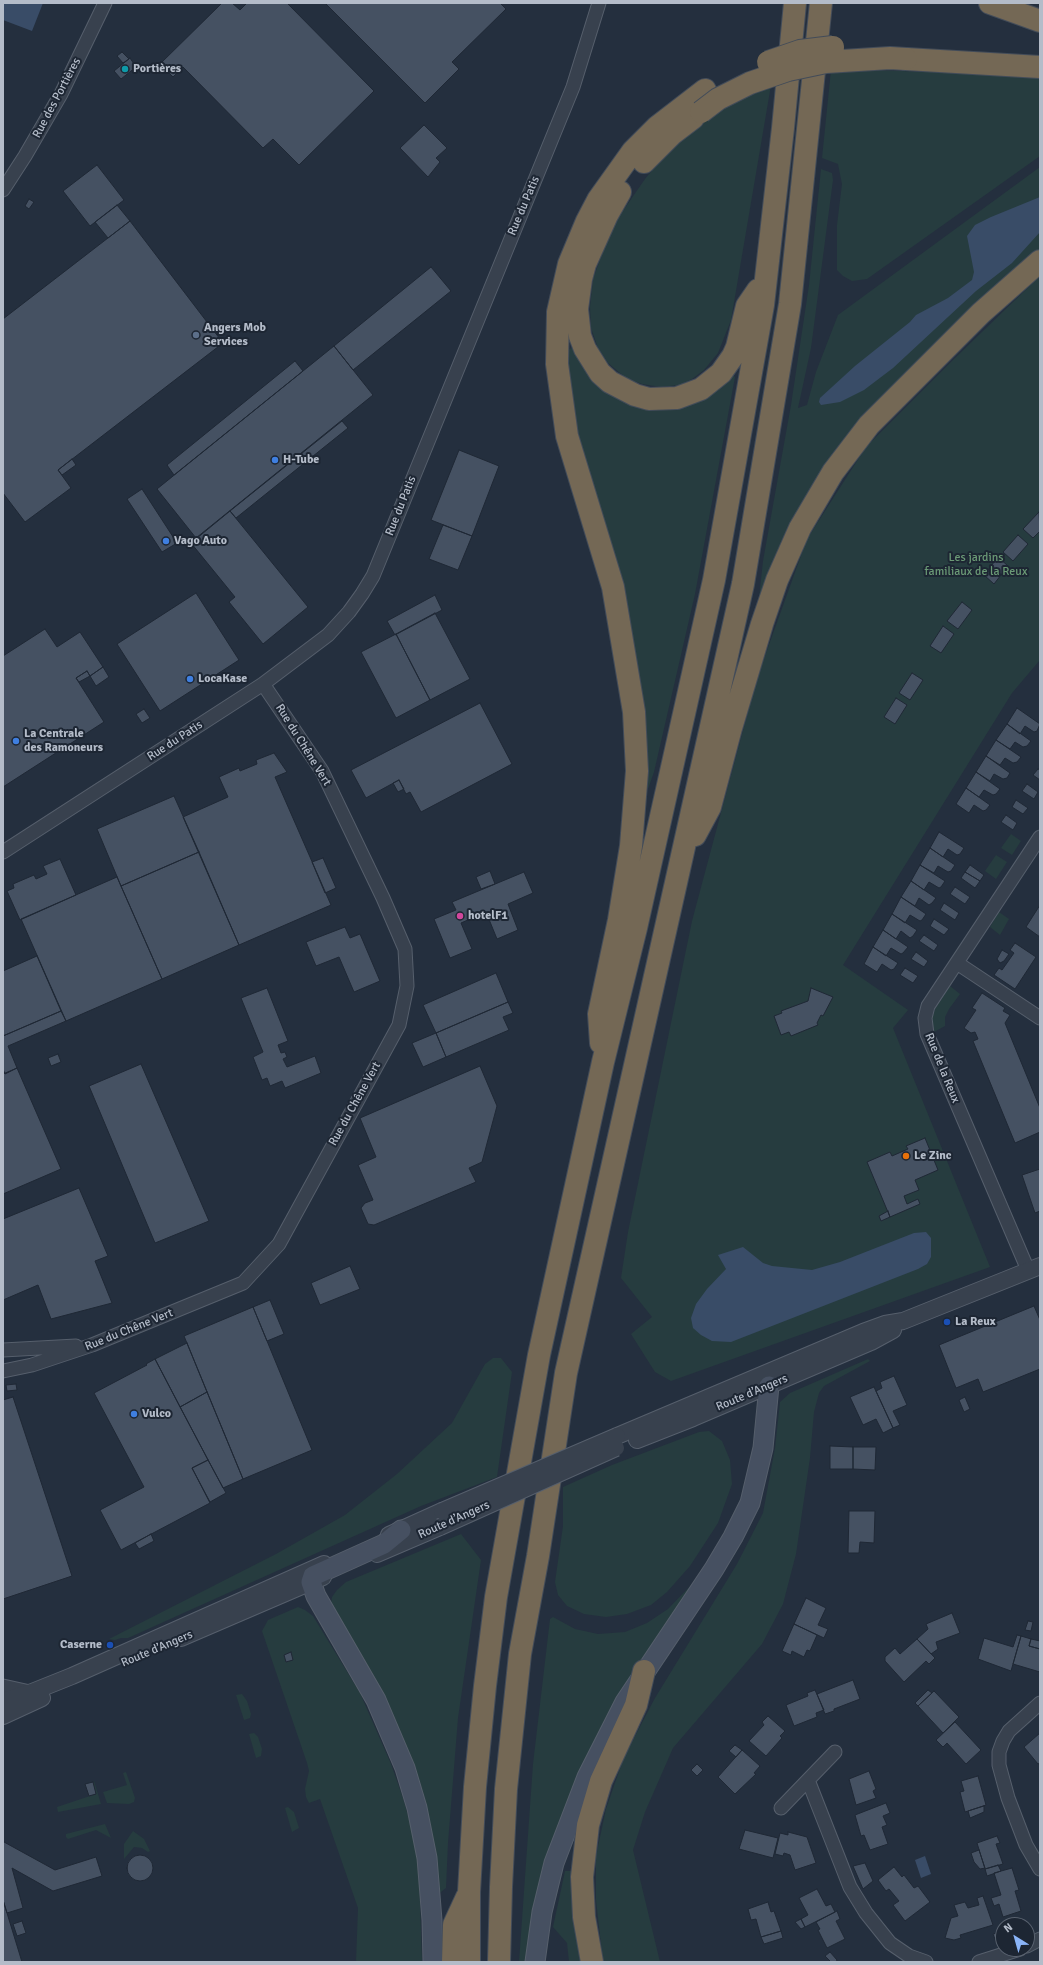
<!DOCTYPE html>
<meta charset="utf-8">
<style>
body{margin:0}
#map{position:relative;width:1043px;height:1965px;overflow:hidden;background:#242f3e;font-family:Signika,sans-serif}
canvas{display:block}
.frame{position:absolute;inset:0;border:4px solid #b4bcc9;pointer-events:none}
.north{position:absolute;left:995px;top:1917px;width:40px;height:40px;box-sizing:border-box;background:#1d2633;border:1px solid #59626f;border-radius:50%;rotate:323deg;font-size:11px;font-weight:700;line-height:16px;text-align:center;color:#b4bcc9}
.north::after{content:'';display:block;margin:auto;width:14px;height:18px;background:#8ab4f8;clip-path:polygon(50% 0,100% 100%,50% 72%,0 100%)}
</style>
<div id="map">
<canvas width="1043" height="1965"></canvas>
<div class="frame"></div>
<div class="north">N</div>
</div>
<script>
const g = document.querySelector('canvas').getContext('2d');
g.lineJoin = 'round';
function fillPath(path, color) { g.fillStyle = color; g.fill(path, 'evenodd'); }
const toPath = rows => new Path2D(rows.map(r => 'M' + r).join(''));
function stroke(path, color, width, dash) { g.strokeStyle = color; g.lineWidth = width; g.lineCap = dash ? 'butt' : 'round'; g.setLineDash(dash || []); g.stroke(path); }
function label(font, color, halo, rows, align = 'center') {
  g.font = font + ' Signika,sans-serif'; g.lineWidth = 4; g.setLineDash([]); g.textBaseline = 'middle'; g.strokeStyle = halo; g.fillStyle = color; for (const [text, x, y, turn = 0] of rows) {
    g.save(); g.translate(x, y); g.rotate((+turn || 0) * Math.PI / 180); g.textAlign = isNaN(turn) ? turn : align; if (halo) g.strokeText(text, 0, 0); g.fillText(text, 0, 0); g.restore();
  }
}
fillPath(toPath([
 [843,69,961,73,1040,78,1040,156,867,279,852,281,843,276,837,270,837,225,842,184,838,164,822,158,831,70],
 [771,85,731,320,718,353,704,370,692,379,680,385,661,387,642,384,626,378,608,363,598,348,591,328,590,307,593,279,605,246,618,218,645,179,669,150,711,115],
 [1040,167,1040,251,900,381,761,598,759,598,763,561,791,405,809,285,821,169,832,173,833,180,811,348,798,408,807,405,816,372,838,315],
 [1040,276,1040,660,1012,693,843,965,908,1010,893,1028,990,1267,671,1381,655,1372,631,1334,652,1317,621,1278,628,1232,692,921,757,678,807,539,866,447,955,358],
 [575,345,636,406,732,374,735,377,695,594,654,772,648,789,575,439,567,351],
 [1011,834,1021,841,1012,855,1001,848],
 [996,855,1007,862,996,879,985,871],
 [999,912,1009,919,1000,935,990,927],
 [950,986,960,994,949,1009,945,1017,945,1026,934,1032,932,1018,935,1009],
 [493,1358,501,1358,512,1372,497,1477,421,1506,128,1638,121,1638,115,1640,109,1639,276,1554,345,1515,397,1474,452,1423,485,1364],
 [868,1359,870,1361,824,1386,819,1393,814,1412,810,1458,796,1554,783,1604,762,1644,673,1748,645,1812,633,1850,660,1962,603,1962,596,1900,596,1856,606,1809,624,1757,655,1698,737,1564,763,1513,775,1448,780,1402,790,1393],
 [709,1431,722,1441,730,1460,732,1484,718,1523,690,1566,667,1592,651,1605,627,1614,606,1617,584,1614,567,1606,558,1595,555,1582,563,1526,563,1487,612,1465,699,1432],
 [461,1534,481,1560,458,1718,448,1843,446,1888,437,1895,434,1860,331,1605,332,1597,337,1590,346,1582],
 [720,1548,600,1737,529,1962,519,1962,533,1764,550,1619,553,1617,575,1629,598,1634,625,1632,647,1623,668,1609,694,1582],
 [298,1607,305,1610,313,1616,360,1693,391,1764,403,1798,413,1833,419,1870,422,1962,356,1962,358,1908,320,1799,309,1803,306,1797,305,1789,309,1771,307,1763,262,1631,268,1620],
 [242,1694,247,1701,251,1714,250,1718,244,1720,236,1695],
 [254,1733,258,1737,262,1749,261,1756,256,1758,249,1734],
 [126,1772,135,1798,134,1802,129,1804,107,1803,103,1792,127,1785,123,1773],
 [94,1781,101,1804,58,1812,57,1807,96,1794,93,1782],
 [288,1807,294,1812,299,1828,292,1832,285,1808],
 [105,1824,111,1838,96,1830,68,1839,66,1837,66,1834],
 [133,1831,144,1839,150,1851,148,1852,142,1848,134,1847,124,1859,124,1844],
 [565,1871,571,1871,573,1875,583,1962,569,1962,567,1943,553,1927]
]), '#263c3f');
fillPath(toPath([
 [3,3,43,3,32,31,3,20],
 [1040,197,1040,232,1012,263,976,291,893,368,864,390,840,402,821,405,819,402,820,398,855,366,910,322,916,315,948,298,972,280,974,272,967,236,975,225,991,217],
 [926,1232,931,1238,931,1257,927,1264,918,1269,731,1342,712,1341,701,1335,693,1328,691,1318,696,1304,707,1289,726,1269,718,1255,743,1247,763,1263,772,1266,812,1270,840,1262,914,1233],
 [925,1856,931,1874,921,1878,915,1860]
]), '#394c67');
const building = toPath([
 [222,3,232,3,240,10,247,3,287,3,374,91,299,165,273,139,263,148,183,67,173,77,160,64,222,3],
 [325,3,500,3,506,9,452,62,459,69,425,103,325,3],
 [122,52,129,59,123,63,117,56,122,52],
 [130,58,136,67,121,79,114,71,130,58],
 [424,125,447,148,436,158,440,162,428,177,400,148,424,125],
 [97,165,124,200,90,226,63,191,97,165],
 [29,199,34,202,29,209,25,206,29,199],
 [117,205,130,221,108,238,95,222,117,205],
 [130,221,223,343,58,470,71,488,25,522,3,493,3,319,130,221],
 [431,267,451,291,353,370,334,346,431,267],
 [334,346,373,395,196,538,157,489,334,346],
 [295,361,303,371,174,475,167,465,295,361],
 [342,421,348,428,236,518,230,511,342,421],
 [459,450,499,466,472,536,431,520,459,450],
 [72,459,76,465,62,475,58,470,72,459],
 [142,489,177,543,162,552,127,499,142,489],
 [230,511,308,607,263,644,229,602,235,597,191,543,230,511],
 [1039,512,1040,531,1033,538,1023,529,1039,512],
 [443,525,472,536,458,570,429,559,443,525],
 [1018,535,1028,544,1013,561,1003,552,1018,535],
 [998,557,1008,566,994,584,984,575,998,557],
 [196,593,239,660,160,711,117,644,196,593],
 [435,595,442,610,395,635,387,621,435,595],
 [962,602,972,610,958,629,947,621,962,602],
 [435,613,470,679,430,700,396,634,435,613],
 [943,626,954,634,941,653,930,646,943,626],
 [45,629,57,647,80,632,103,667,90,676,87,671,76,678,104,722,3,787,3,656,45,629],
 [396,634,430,700,396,718,361,652,396,634],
 [103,667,109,677,96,686,90,676,103,667],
 [87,671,90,676,79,682,76,678,87,671],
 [912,673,923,680,910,700,899,693,912,673],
 [896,698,907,705,895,724,884,717,896,698],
 [480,703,512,764,421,812,410,792,406,794,399,780,366,798,351,770,480,703],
 [1017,708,1040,724,1037,731,1034,732,1025,726,1020,734,1007,724,1017,708],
 [144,709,150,718,142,723,136,714,144,709],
 [1007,724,1031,741,1027,746,1023,747,1015,742,1010,749,996,740,1007,724],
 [996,740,1021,757,1017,762,1013,763,1005,758,1000,765,986,756,996,740],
 [274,753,287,772,275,777,331,905,239,945,183,817,228,797,219,777,239,768,240,771,257,764,256,760,274,753],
 [986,756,1010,773,1007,778,1003,779,994,774,990,781,976,772,986,756],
 [1038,769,1040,770,1040,780,1033,775,1038,769],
 [976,772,1000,789,996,794,993,795,984,790,979,797,966,788,976,772],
 [399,780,404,789,398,792,393,783,399,780],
 [1027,784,1038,792,1034,799,1022,791,1027,784],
 [966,788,990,805,986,810,983,811,974,805,969,813,956,804,966,788],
 [174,796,199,852,121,886,97,829,174,796],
 [1016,800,1028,808,1023,814,1012,807,1016,800],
 [1006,815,1017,823,1013,830,1001,822,1006,815],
 [939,832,964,848,960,854,957,855,948,849,943,857,930,848,939,832],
 [930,848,955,865,951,871,948,872,938,866,934,873,920,865,930,848],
 [199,852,239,945,162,979,121,886,199,852],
 [323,858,336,888,325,893,312,862,323,858],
 [60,859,76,895,20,920,7,891,14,888,13,884,34,875,36,879,47,874,43,866,60,859],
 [920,865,945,881,941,887,939,888,929,882,924,890,911,881,920,865],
 [970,865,984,875,980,881,965,872,970,865],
 [490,871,495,884,481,889,476,877,490,871],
 [524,872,533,893,508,904,518,930,497,939,486,912,461,923,472,949,450,958,434,919,456,910,452,902,524,872],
 [965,872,980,881,975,888,961,878,965,872],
 [117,877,162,979,66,1021,21,919,117,877],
 [911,881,936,898,932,903,929,905,919,898,915,906,901,897,911,881],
 [955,887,970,897,965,904,950,894,955,887],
 [901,897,926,914,922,920,920,921,910,915,905,923,892,914,901,897],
 [944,903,959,913,955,920,940,910,944,903],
 [1040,905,1040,937,1026,927,1040,905],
 [892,914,917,930,913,936,910,938,901,931,896,939,883,930,892,914],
 [934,919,949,929,944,935,930,926,934,919],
 [345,927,350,938,360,934,380,981,354,992,339,957,316,966,306,942,345,927],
 [883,930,908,947,903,953,901,954,891,948,886,956,873,947,883,930],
 [924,935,938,945,934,951,919,941,924,935],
 [1015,943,1036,957,1015,989,994,975,999,968,1002,970,1014,953,1010,950,1015,943],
 [873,947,898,963,894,969,891,970,882,964,877,972,864,964,873,947],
 [1002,950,1009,954,1004,961,1000,963,997,959,1002,950],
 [916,952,928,961,924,967,911,959,916,952],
 [37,956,61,1011,3,1036,3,971,37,956],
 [905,968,918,976,913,983,900,975,905,968],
 [496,973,508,1002,436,1033,423,1005,496,973],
 [267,988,288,1041,278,1045,281,1053,285,1052,287,1057,283,1059,287,1067,315,1056,321,1073,285,1088,282,1081,270,1086,267,1078,262,1080,253,1057,263,1052,241,998,267,988],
 [811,988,833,997,823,1016,821,1015,817,1023,818,1025,791,1036,789,1032,781,1035,774,1016,782,1013,781,1011,808,1001,811,988],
 [982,993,1005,1008,1003,1011,1010,1015,1005,1023,1040,1108,1040,1132,1015,1143,973,1041,978,1039,975,1032,971,1033,964,1028,976,1010,972,1008,982,993],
 [508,1002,513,1013,503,1017,509,1030,446,1057,436,1033,508,1002],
 [61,1011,66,1021,8,1046,17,1068,5,1074,3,1069,3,1036,61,1011],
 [436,1033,446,1057,423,1067,412,1043,436,1033],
 [58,1054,61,1062,51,1066,48,1058,58,1054],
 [141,1064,209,1221,155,1243,89,1086,141,1064],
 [480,1066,497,1106,482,1162,469,1168,476,1182,374,1225,368,1224,361,1208,365,1203,373,1200,358,1165,376,1157,360,1118,480,1066],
 [17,1068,61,1169,3,1194,3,1074,17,1068],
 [925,1138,938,1170,915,1180,919,1190,904,1196,907,1204,918,1199,920,1204,890,1217,867,1162,890,1152,892,1156,908,1149,906,1146,925,1138],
 [1040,1169,1040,1211,1035,1213,1022,1175,1040,1169],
 [79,1188,108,1256,95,1261,112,1303,51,1319,38,1285,3,1300,3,1219,79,1188],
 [888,1211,890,1217,881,1221,879,1216,888,1211],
 [350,1266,360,1289,320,1305,311,1283,350,1266],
 [270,1300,284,1334,267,1341,253,1307,270,1300],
 [1034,1306,1040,1320,1040,1369,983,1392,978,1379,956,1388,939,1345,1034,1306],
 [253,1307,312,1450,243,1479,184,1336,253,1307],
 [187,1343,207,1392,180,1407,155,1359,187,1343],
 [155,1359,208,1460,192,1468,210,1503,121,1550,100,1510,144,1487,94,1393,147,1365,146,1364,155,1359],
 [894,1376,907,1405,893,1411,900,1425,893,1428,876,1391,882,1388,880,1382,894,1376],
 [16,1384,17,1390,7,1391,6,1385,16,1384],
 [874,1387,893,1428,883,1433,876,1419,863,1425,850,1397,874,1387],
 [207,1392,243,1479,223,1488,180,1407,207,1392],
 [13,1397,72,1576,3,1599,3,1400,13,1397],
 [965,1397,970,1409,964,1412,959,1400,965,1397],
 [830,1446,853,1447,853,1469,830,1469,830,1446],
 [853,1447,876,1447,875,1470,853,1469,853,1447],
 [208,1460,226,1493,210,1502,192,1468,208,1460],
 [849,1511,875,1511,874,1543,860,1542,859,1553,848,1553,849,1511],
 [151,1534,154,1541,139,1549,135,1543,151,1534],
 [806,1598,826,1608,818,1625,828,1629,824,1638,794,1624,806,1598],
 [952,1613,960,1633,936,1642,938,1649,931,1654,917,1639,928,1629,926,1624,952,1613],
 [1028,1621,1033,1622,1031,1631,1025,1630,1028,1621],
 [794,1624,817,1635,810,1651,807,1650,804,1657,792,1651,791,1655,782,1651,794,1624],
 [1017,1635,1021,1636,1011,1671,978,1659,984,1638,1013,1647,1017,1635],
 [1021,1636,1031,1639,1029,1646,1040,1649,1040,1672,1013,1664,1021,1636],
 [917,1639,935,1658,929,1664,926,1661,904,1682,885,1661,885,1657,895,1648,900,1654,917,1639],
 [1031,1639,1040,1641,1040,1649,1029,1646,1031,1639],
 [291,1652,293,1660,286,1662,284,1655,291,1652],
 [853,1680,860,1699,834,1709,834,1711,825,1714,817,1694,853,1680],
 [815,1690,824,1710,816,1713,817,1717,794,1726,786,1705,808,1696,807,1693,815,1690],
 [928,1690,932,1693,918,1706,915,1703,928,1690],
 [934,1691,959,1717,943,1733,918,1706,934,1691],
 [768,1716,785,1731,780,1736,782,1738,766,1756,749,1741,764,1725,762,1722,768,1716],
 [955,1722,981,1750,966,1764,947,1743,943,1747,936,1740,955,1722],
 [1040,1733,1040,1763,1038,1764,1024,1747,1040,1733],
 [735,1745,742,1750,736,1757,729,1751,735,1745],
 [742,1750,760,1766,754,1773,756,1774,735,1794,718,1777,742,1750],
 [697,1764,703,1770,697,1776,691,1770,697,1764],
 [869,1771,876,1789,873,1791,876,1798,856,1805,849,1779,869,1771],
 [978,1776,986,1805,965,1812,960,1792,964,1791,961,1781,978,1776],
 [93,1782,96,1794,89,1796,85,1784,93,1782],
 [886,1803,890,1813,883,1816,887,1825,882,1827,888,1844,870,1850,864,1835,861,1836,855,1815,886,1803],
 [984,1806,984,1812,970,1818,968,1811,984,1806],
 [745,1830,778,1838,773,1858,739,1849,745,1830],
 [788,1832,807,1837,816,1863,795,1870,790,1855,784,1853,783,1856,775,1854,780,1833,788,1835,788,1832],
 [997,1836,1000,1843,996,1844,1003,1864,985,1869,977,1843,997,1836],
 [3,1839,4,1842,55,1870,96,1857,102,1876,53,1891,12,1868,23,1908,7,1913,3,1900,3,1839],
 [979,1850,985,1868,980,1869,974,1862,971,1853,979,1850],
 '127 1868a13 13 0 1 1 26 0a13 13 0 1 1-26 0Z',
 [865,1863,873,1881,863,1889,853,1866,865,1863],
 [998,1865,1001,1871,987,1876,985,1869,998,1865],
 [894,1867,902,1877,904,1875,914,1888,918,1886,930,1902,905,1921,893,1905,899,1901,889,1889,886,1891,878,1880,894,1867],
 [1012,1868,1019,1890,1015,1891,1021,1911,1003,1917,999,1904,994,1906,991,1898,1001,1895,994,1873,1012,1868],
 [817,1889,826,1906,831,1904,835,1912,805,1927,801,1919,808,1915,799,1898,817,1889],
 [983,1896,993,1925,960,1935,961,1938,954,1940,945,1938,951,1918,958,1916,954,1905,965,1902,968,1908,979,1905,977,1898,983,1896],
 [3,1900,7,1913,22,1962,3,1962,3,1900],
 [768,1902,771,1912,774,1911,781,1931,761,1937,756,1919,751,1920,748,1909,768,1902],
 [837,1911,840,1919,836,1921,845,1939,827,1948,818,1930,820,1929,816,1922,837,1911],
 [801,1919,805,1927,801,1929,795,1922,801,1919],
 [22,1921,26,1933,17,1936,13,1924,22,1921],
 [781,1931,783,1938,764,1944,761,1937,781,1931],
 [1003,1931,1003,1940,996,1942,993,1934,1003,1931],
 [830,1952,837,1960,836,1962,831,1962,825,1956,830,1952]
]);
fillPath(building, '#455162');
stroke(building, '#1f2835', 1);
const minor = toPath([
 [3,190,25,156,61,94,105,3],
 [3,852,263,684,328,635,349,612,362,594,373,576,573,87,599,3],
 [957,963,1040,1018],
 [1028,1270,927,1034,925,1018,928,1006,1040,837],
 [3,1350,76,1346],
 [3,1371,32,1365,92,1345,243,1283,279,1244,399,1025,407,986,405,949,383,898,322,771,263,684],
 [3,1686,30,1692],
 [1040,1703,1009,1731,1003,1741,999,1752,999,1765,1008,1798,1026,1845,1040,1869],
 [808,1780,850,1887,866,1913,890,1943,909,1956,926,1962],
 [781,1808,835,1752],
 [1027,1946,1040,1939],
 [979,1962,1020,1949]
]);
const tertiary = toPath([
 [617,1436,863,1332,885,1324,903,1321,1040,1266],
 [637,1440,693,1418,871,1342,893,1330],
 [389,1535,442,1511],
 [377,1554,440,1527],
 [181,1638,323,1577],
 [3,1701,32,1692,72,1676,324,1564],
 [3,1716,42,1698]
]);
const secondary = toPath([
 [401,1530,384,1544,313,1576,311,1582,316,1596,376,1700,405,1768,417,1808,427,1858,432,1920,433,1962],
 [535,1962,542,1912,554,1863,587,1777,625,1702,714,1569,733,1537,750,1503,763,1448,769,1386]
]);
const motorway = toPath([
 [990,3,1040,21],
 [906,59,1040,67],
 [644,162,672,134,693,118],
 [620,192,607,215,585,264,581,279,577,309,580,336,585,349,600,373,610,382,635,395,649,399,677,398,701,389,721,373,733,356,737,347,747,306,758,290],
 [695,835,710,807,731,728,762,624,777,580,800,528,833,472,869,425,981,313,1040,261],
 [601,1043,599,1014,619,920,631,846,637,771,634,712,613,587,567,436,557,364,558,312,569,264,587,221,598,200,633,151,657,127,705,90],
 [453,1962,454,1925,467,1897],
 [469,1962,469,1892,475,1787,485,1686,496,1597,539,1355,603,1062,636,928,714,580,763,305,783,128,795,3],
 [499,1962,501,1887,506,1789,520,1654,538,1556,566,1373,743,584,790,304,821,3],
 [592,1962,584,1917,582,1877,588,1825,601,1781,636,1705,644,1671]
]);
stroke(minor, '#565f6c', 15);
stroke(tertiary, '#565f6c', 18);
stroke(secondary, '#565f6c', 21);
stroke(motorway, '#434c59', 24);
stroke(minor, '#38414e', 13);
stroke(tertiary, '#38414e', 16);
stroke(secondary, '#465061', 19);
stroke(motorway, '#746855', 22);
const tertiaryBridge = toPath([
 [442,1511,617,1436],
 [440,1527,616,1448]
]);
const motorwayBridge = toPath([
 [768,62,800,51,833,47],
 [701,112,718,99,750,83,788,70,826,62,890,58,906,59]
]);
stroke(tertiaryBridge, '#565f6c', 18, []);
stroke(motorwayBridge, '#434c59', 24, []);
stroke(tertiaryBridge, '#38414e', 16);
stroke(motorwayBridge, '#746855', 22);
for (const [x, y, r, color] of [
 [125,69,4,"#0f9aa8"],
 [196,335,4,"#5c6f8a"],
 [275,460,4,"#3f7fe0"],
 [166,541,4,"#3f7fe0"],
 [190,679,4,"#3f7fe0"],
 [16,741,4,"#3f7fe0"],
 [460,916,4,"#d1479c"],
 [906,1156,4,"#e8710a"],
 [947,1322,4,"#1a4fb4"],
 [134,1414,4,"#3f7fe0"],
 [110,1645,4,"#1a4fb4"]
]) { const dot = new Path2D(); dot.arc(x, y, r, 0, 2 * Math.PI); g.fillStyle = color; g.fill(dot); stroke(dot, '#1d2633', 1.5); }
label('bold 12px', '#b4bcc9', '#1d2633', [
 ["Portières",133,69],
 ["Angers Mob",204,328],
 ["Services",204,342],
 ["H-Tube",283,460],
 ["Vago Auto",174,541],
 ["LocaKase",198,679],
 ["La Centrale",24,734],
 ["des Ramoneurs",24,748],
 ["hotelF1",468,916],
 ["Le Zinc",914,1156],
 ["La Reux",955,1322],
 ["Vulco",142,1414],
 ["Caserne",102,1645,"right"]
], 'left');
label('12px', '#b4bcc9', '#1d2633', [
 ["Rue des Portières",57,98,-62],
 ["Rue du Patis",524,206,-67],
 ["Rue du Patis",401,506,-68],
 ["Rue du Patis",175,741,-33],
 ["Rue du Chêne Vert",303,745,58],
 ["Rue de la Reux",942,1068,68],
 ["Rue du Chêne Vert",355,1104,-61],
 ["Rue du Chêne Vert",129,1330,-22],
 ["Route d’Angers",752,1393,-23],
 ["Route d’Angers",454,1520,-24],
 ["Route d’Angers",157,1649,-23]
]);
label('12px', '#6b9a76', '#1d2633', [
 ["Les jardins",976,558],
 ["familiaux de la Reux",976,572]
]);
</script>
